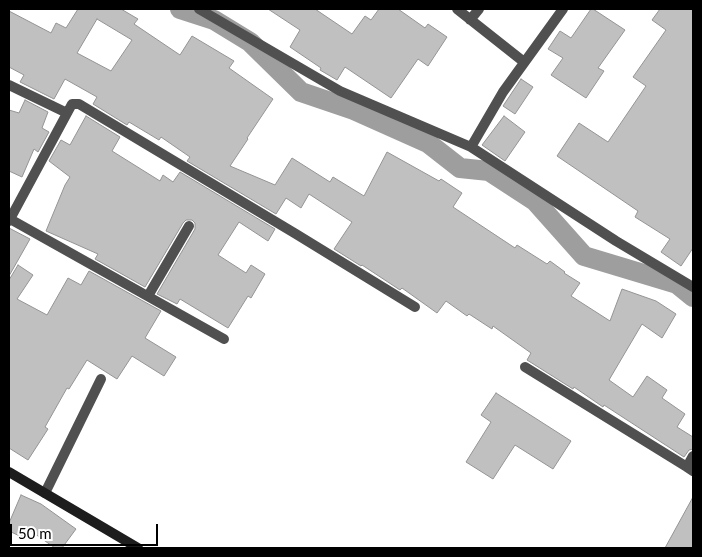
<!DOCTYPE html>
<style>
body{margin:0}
#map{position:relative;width:702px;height:557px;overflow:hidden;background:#fff;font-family:Lato,sans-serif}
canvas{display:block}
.frame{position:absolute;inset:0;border:10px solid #000;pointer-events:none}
.scale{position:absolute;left:10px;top:524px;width:148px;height:22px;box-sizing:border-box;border:2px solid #000;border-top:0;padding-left:6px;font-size:15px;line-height:18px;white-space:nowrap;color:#000;-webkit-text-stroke:4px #fff;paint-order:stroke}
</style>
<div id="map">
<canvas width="702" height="557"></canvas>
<div class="frame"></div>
<div class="scale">50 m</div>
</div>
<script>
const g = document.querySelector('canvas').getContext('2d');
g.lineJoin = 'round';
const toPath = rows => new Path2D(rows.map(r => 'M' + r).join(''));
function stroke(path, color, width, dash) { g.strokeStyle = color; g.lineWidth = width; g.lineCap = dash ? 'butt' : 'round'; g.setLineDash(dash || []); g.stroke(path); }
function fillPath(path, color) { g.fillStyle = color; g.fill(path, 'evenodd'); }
stroke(toPath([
 [180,9,214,20,250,42,301,92,354,110,428,143,460,168,489,171,535,201,584,256,677,284,693,297]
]), '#9e9e9e', 20);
const building = toPath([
 [78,9,121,9,138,19,134,24,180,55,192,36,234,61,229,68,273,99,247,138,248,139,230,166,275,185,292,158,330,182,333,177,364,196,387,152,439,181,441,179,462,193,453,207,515,248,517,245,547,264,550,261,565,272,564,273,580,283,571,296,610,321,622,289,656,301,676,314,662,338,642,324,609,380,633,397,647,376,667,390,662,398,685,414,677,427,693,437,693,449,689,450,684,457,604,405,603,407,574,387,573,389,527,360,531,353,493,326,492,329,469,314,467,316,446,301,437,313,402,288,400,290,362,265,361,266,334,249,352,222,309,194,301,208,286,198,276,214,187,161,190,157,161,137,159,140,129,122,127,125,93,104,97,97,65,79,54,99,20,82,24,75,9,67,9,11,51,33,56,23,66,28,78,9],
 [97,19,132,40,111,71,77,53,97,19],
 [268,9,315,9,352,34,365,16,371,20,379,9,398,9,425,28,428,24,447,37,428,66,418,59,391,98,345,67,337,80,320,70,321,68,290,47,300,30,268,9],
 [591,9,593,9,625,30,598,68,604,71,586,98,551,75,563,58,548,49,560,31,571,38,591,9],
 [660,9,693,9,693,248,681,266,661,252,670,239,635,217,638,211,557,156,579,123,608,142,646,86,633,77,666,30,652,20,660,9],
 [521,79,533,87,515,114,503,106,521,79],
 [25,100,48,112,42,128,49,132,38,152,34,149,22,177,9,171,9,110,19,113,25,100],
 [86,116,120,137,112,151,160,181,163,175,173,182,180,172,275,229,268,241,239,222,218,255,246,273,251,265,265,274,251,298,248,296,228,328,180,299,177,304,157,294,195,229,195,223,192,220,186,220,183,223,145,287,95,259,98,254,46,231,65,185,70,177,49,161,61,140,70,145,86,116],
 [504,116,525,132,505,161,482,145,504,116],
 [9,228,30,239,9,276,9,228],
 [18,265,33,275,17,299,47,315,68,278,81,285,89,271,161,311,145,338,176,357,164,376,132,356,117,379,87,360,69,389,67,388,45,427,48,429,28,460,9,448,9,280,18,265],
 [496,393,571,441,553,469,515,445,493,479,466,462,491,422,481,415,496,393],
 [21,495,41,504,76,529,62,548,55,548,28,529,24,538,9,531,9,523,21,495],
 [693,497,693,548,665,548,693,497]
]);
fillPath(building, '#c0c0c0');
stroke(building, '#949494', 1);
stroke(toPath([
 [199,9,340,91,471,147,616,241,693,287],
 [457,9,524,62],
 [470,20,479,9],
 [9,85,67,113],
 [471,147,503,92,563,9],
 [10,219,224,339],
 [9,221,72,104,79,104,296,234,415,307],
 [148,296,189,226],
 [525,367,687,467],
 [693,456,687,467,693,471],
 [45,493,101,379]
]), '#505050', 10);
stroke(toPath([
 [9,472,138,548]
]), '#1d1d1d', 10);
</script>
